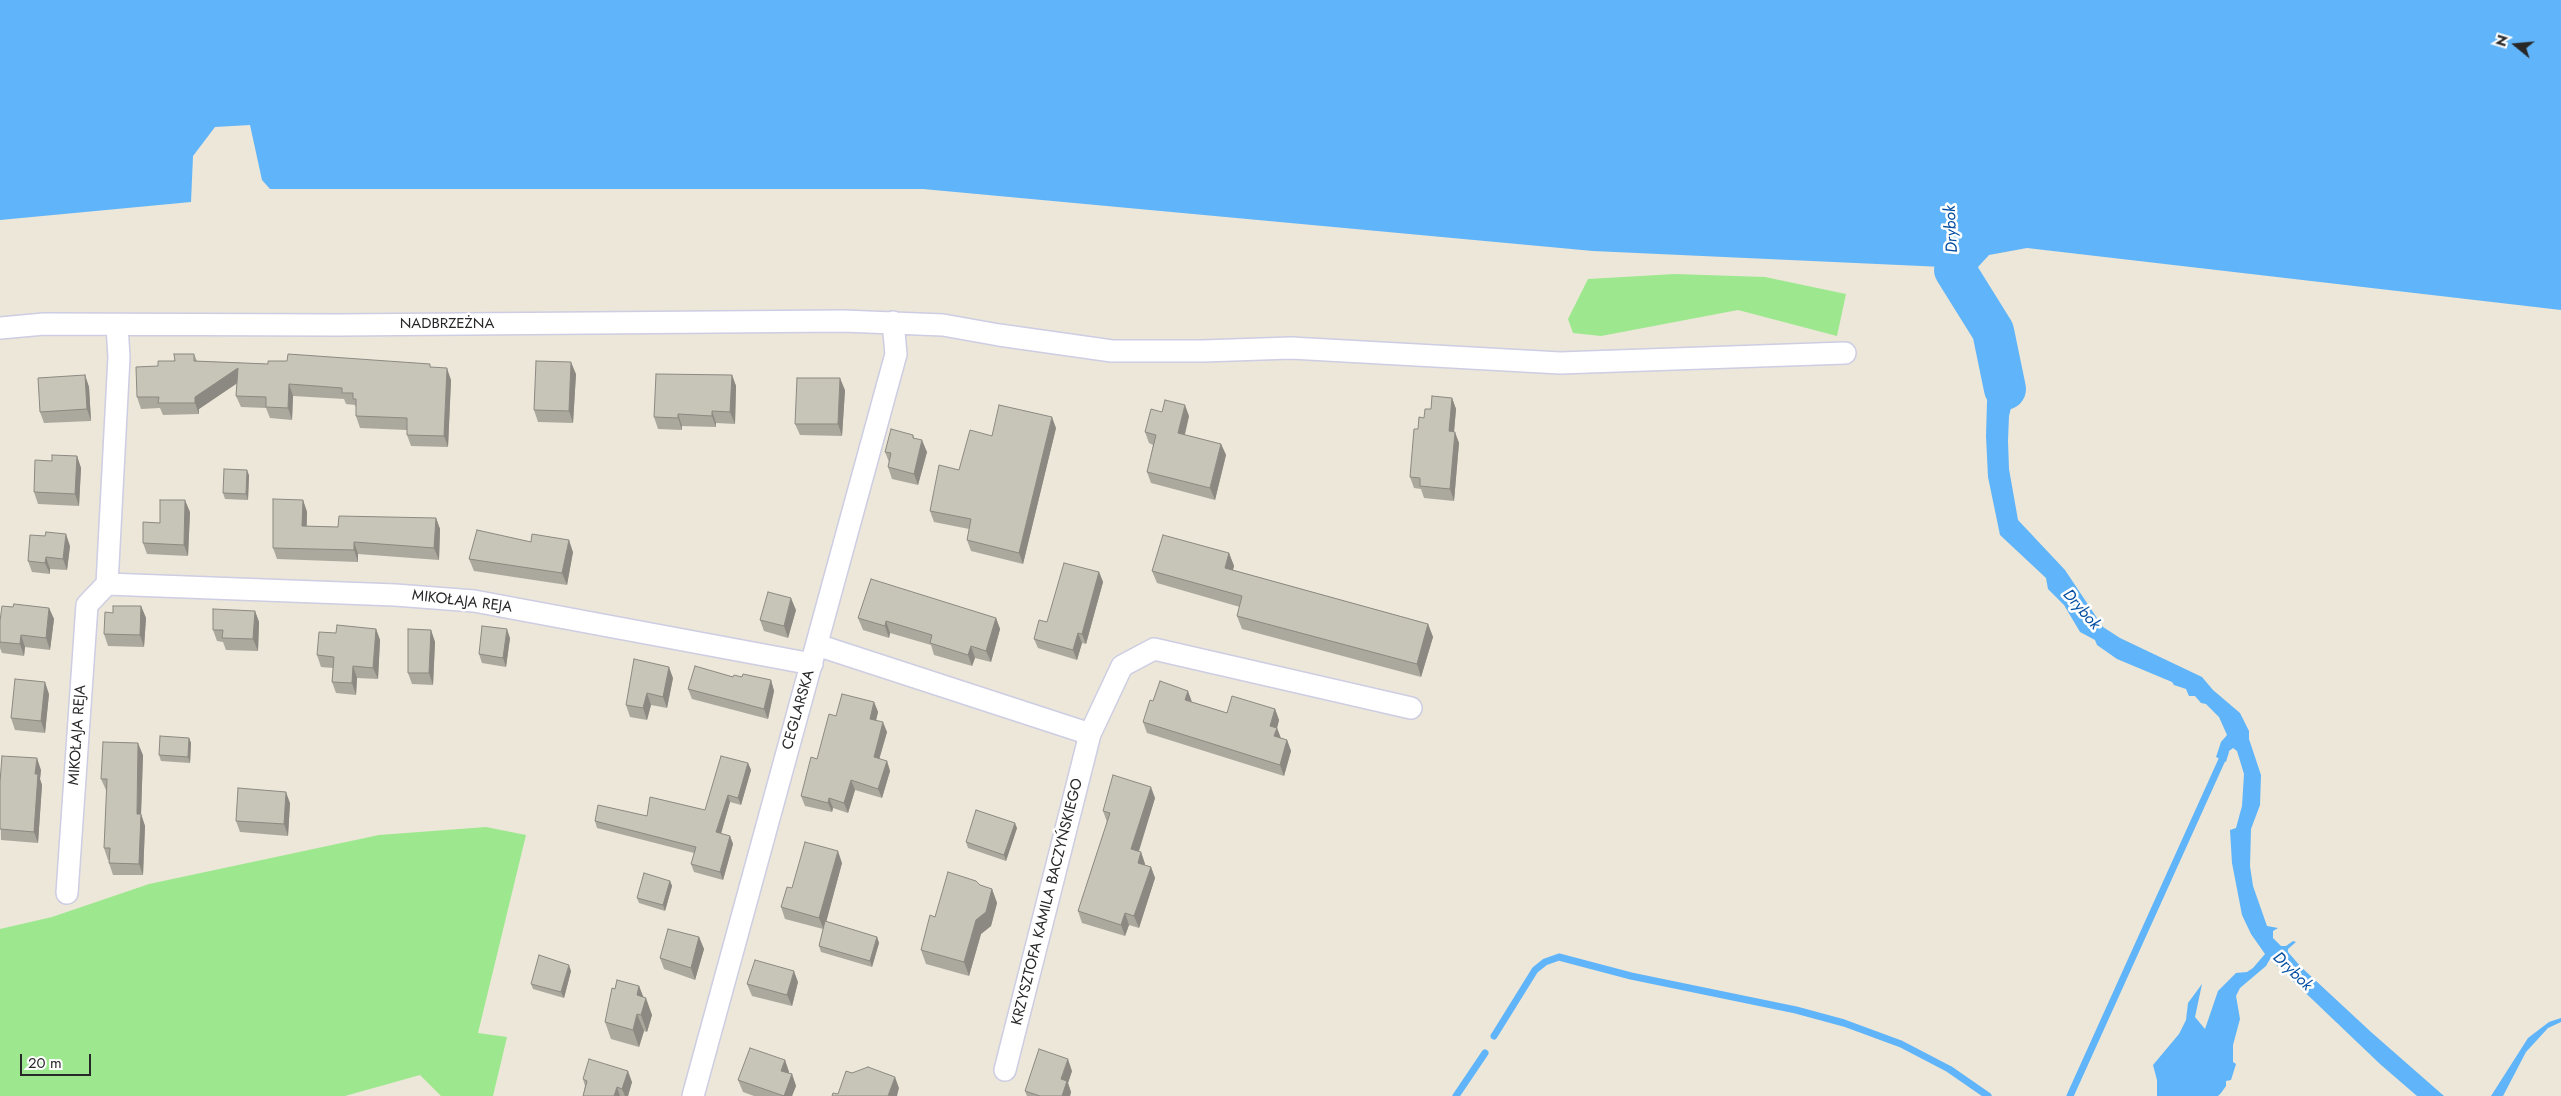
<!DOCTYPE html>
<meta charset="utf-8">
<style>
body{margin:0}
#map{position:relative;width:2561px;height:1096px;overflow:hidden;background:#ece7d8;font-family:Jost,sans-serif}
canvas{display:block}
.north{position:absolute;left:2491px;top:20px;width:50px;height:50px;-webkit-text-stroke:4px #fff;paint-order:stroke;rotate:287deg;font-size:14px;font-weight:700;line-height:20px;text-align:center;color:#282828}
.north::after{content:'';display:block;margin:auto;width:18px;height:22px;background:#282828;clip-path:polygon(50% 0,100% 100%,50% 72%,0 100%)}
.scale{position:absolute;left:20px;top:1054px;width:71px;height:22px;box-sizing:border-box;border:2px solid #282828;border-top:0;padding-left:6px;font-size:15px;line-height:18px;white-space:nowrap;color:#282828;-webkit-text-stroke:4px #fff;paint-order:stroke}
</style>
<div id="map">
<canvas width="2561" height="1096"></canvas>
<div class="north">N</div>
<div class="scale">20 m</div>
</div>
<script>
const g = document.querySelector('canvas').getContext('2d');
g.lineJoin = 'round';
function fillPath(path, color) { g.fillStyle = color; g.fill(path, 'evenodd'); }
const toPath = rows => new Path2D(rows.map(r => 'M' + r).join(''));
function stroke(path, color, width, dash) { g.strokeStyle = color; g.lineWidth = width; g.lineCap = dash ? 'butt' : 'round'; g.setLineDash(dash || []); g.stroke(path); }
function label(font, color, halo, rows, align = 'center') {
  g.font = font + ' Jost,sans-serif'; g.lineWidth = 5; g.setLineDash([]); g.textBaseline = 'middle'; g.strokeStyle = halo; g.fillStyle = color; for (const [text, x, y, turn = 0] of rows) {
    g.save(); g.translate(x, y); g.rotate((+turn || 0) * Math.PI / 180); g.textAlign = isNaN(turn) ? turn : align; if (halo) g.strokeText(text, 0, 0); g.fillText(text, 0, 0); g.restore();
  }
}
fillPath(toPath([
 [1675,274,1765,277,1846,294,1837,336,1738,310,1601,336,1573,333,1568,319,1588,279],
 [486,827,526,835,478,1033,507,1037,493,1096,441,1096,420,1075,345,1096,0,1096,0,929,52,917,149,884,379,835]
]), '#9de88f');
fillPath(toPath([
 [0,0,2561,0,2561,310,2027,248,1989,255,1978,267,1980,293,1995,317,1974,324,1953,296,1943,267,1593,251,923,189,270,189,262,180,250,125,215,127,193,156,191,202,0,220],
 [2001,328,2017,384,2009,416,2008,441,2009,469,2018,520,2065,570,2103,627,2120,638,2202,677,2213,690,2240,713,2249,731,2249,739,2261,775,2260,805,2251,829,2250,866,2253,886,2267,926,2278,928,2273,931,2273,938,2281,946,2286,946,2293,941,2296,942,2288,949,2288,952,2301,967,2371,1032,2444,1096,2417,1096,2380,1064,2270,959,2266,966,2240,988,2236,996,2240,1019,2233,1045,2233,1062,2236,1064,2231,1080,2226,1081,2226,1086,2221,1093,2218,1096,2157,1096,2157,1080,2153,1065,2179,1034,2186,1020,2188,1003,2202,984,2195,1017,2205,1029,2218,991,2236,973,2247,972,2253,968,2265,954,2251,934,2242,915,2232,863,2230,830,2236,828,2242,806,2244,774,2237,751,2233,748,2229,751,2226,762,2216,757,2221,742,2227,735,2219,717,2206,704,2201,703,2195,696,2189,696,2186,689,2174,685,2172,682,2117,659,2097,645,2095,640,2080,632,2064,605,2048,589,2046,578,2000,535,1988,477,1986,436,1987,402,1993,374,1979,336],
 [2561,1018,2561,1022,2548,1028,2526,1052,2503,1096,2491,1096,2528,1038,2549,1022]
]), '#60b4f9');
stroke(toPath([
 [1494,1036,1535,970,1545,962,1559,957,1631,976,1796,1010,1844,1023,1901,1044,1949,1069,1988,1096],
 [1456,1096,1485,1053],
 [2070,1096,2225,753]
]), '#60b4f9', 7);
stroke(toPath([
 [1955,270,1993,331,2005,389]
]), '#60b4f9', 42);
const minor = toPath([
 [0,328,44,324,338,325,843,321,943,325,999,335,1112,351,1203,351,1291,348,1560,363,1845,353],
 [107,584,395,595,474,601,812,664],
 [817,645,1090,734,1122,666,1154,649,1411,708],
 [67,893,87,605,107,584,119,357,117,325],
 [1005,1070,1090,734],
 [693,1096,896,354,893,322]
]);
stroke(minor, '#cdcde3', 24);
stroke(minor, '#fff', 21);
fillPath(toPath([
 [194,354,197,361,268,364,431,367,451,380,448,447,411,446,407,435,407,430,360,428,356,416,356,407,355,405,346,404,344,399,293,396,292,420,270,418,266,408,241,407,236,396,237,383,199,409,199,414,163,415,160,408,141,409,137,397,158,366],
 [576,374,573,423,538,422,534,410],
 [85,375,89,387,91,421,44,423,40,412],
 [732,375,736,386,735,424,716,423,716,427,682,426,682,430,658,429,654,417],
 [845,390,842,436,800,435,795,424],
 [1452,398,1456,409,1454,432,1459,443,1454,501,1424,498,1421,489,1414,488,1410,477,1418,429,1424,418,1431,409],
 [1162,412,1189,416,1185,435,1221,444,1226,455,1215,500,1151,483,1147,472,1153,445,1149,443,1145,432],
 [1056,428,1023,564,971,551,967,540,969,529,934,522,930,511,959,470,992,436],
 [913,435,914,438,927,452,918,485,892,479,888,467,889,462,885,452],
 [77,456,81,468,79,506,38,504,34,492,52,461],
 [249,475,248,500,225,499,223,493],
 [303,500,307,512,307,526,338,527,436,518,440,529,439,560,358,554,358,562,277,559,273,548],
 [190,512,188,556,147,554,143,543,160,523],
 [531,542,573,552,567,585,474,571,469,559],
 [70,546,67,570,50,569,50,574,32,572,28,561],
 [1229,553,1234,566,1233,570,1428,624,1433,637,1421,677,1242,629,1237,616,1240,607,1157,583,1152,571],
 [1099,572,1103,582,1086,644,1082,643,1077,660,1038,648,1034,639,1047,622],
 [141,606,146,618,144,647,108,646,104,634,113,613],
 [13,607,49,608,54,619,50,650,25,647,24,656,2,653,0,648,0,621],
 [796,610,788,638,764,631,760,620],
 [255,611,259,622,258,651,226,650,223,642,217,641,213,630],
 [858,618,996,618,1000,629,991,662,975,658,972,666,934,655,931,645,890,633,889,638,863,630],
 [376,629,380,640,378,679,357,678,356,695,336,693,332,682,333,668,321,667,317,655,336,633],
 [431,630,435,642,433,685,412,684,408,673],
 [510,638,506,667,482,663,479,654],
 [733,677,742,677,771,680,774,691,768,719,692,699,688,689],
 [673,678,667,708,651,705,647,720,630,717,626,705],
 [49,694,45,733,15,730,11,718],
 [1153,701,1192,702,1227,713,1275,709,1279,720,1277,728,1281,738,1287,740,1291,751,1284,776,1147,733,1143,722],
 [874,702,878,712,876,720,887,732,879,759,887,761,890,771,882,798,855,790,848,813,833,808,832,812,805,806,801,796,817,759,836,716],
 [189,738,191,743,190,763,161,761,159,755],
 [143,755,141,814,145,826,143,875,113,875,109,863,109,860,108,860,104,848,107,790,106,790,101,779],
 [748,763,751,770,741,805,730,802,721,834,730,836,733,844,723,880,694,872,691,864,694,853,597,828,595,821,705,810],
 [41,770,40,779,42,785,38,843,1,840,0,782],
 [1155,798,1138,851,1141,852,1145,864,1145,865,1151,867,1155,878,1139,928,1129,925,1125,936,1082,923,1078,911,1107,822,1103,811],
 [290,803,288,836,240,832,236,821],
 [1017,828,1006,861,968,848,966,842],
 [842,863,826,922,877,937,879,943,872,967,821,952,819,946,823,929,785,919,781,907],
 [670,881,672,886,665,911,639,903,637,898],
 [980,885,992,889,997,903,991,926,981,934,969,976,926,964,921,950,935,917],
 [699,937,704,949,695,980,664,969,660,958],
 [571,971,564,998,533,989,531,984],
 [798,982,792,1006,752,996,747,984],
 [639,986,643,997,652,1015,647,1032,644,1031,639,1047,611,1039,605,1022,615,989],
 [785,1060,789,1072,789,1073,792,1074,796,1086,792,1096,754,1096,743,1092,738,1080],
 [1072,1071,1068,1083,1071,1092,1070,1096,1027,1096,1025,1091],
 [583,1079,632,1082,628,1096,583,1096,585,1086]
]), '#aba99e');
fillPath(toPath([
 [571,362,576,374,573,423,569,411],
 [238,368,242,380,199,409,199,414,195,403,195,397],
 [447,368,451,380,448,447,444,436],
 [85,375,89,387,91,421,87,409],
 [732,375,736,386,735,424,730,412],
 [840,378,845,390,842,436,838,424],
 [289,384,293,396,292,420,288,408],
 [1452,398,1456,409,1453,443,1449,431],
 [1185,405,1189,416,1182,445,1178,433],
 [712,411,716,423,716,427,712,416],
 [678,414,682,426,682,430,678,418],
 [1052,417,1056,428,1023,564,1019,553],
 [1455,432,1459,443,1454,501,1450,489],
 [922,440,927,452,918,485,914,474],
 [1221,444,1226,455,1215,500,1210,488],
 [77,456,81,468,79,506,75,494],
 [247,470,249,475,248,500,246,494],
 [185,500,190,512,188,556,184,545],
 [303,500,307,512,306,538,302,526],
 [436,518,440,529,439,560,434,548],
 [66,534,70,546,67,570,63,559],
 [569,540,573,552,567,585,562,573],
 [354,542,358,554,358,562,354,550],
 [1229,553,1234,566,1230,580,1225,568],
 [46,557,50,569,50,574,45,563],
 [1099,572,1103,582,1086,644,1082,634],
 [791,598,796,610,788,638,784,626],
 [141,606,146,618,144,647,140,635],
 [49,608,54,619,50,650,46,638],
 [255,611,259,622,258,651,253,639],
 [996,618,1000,629,991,662,986,651],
 [886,621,890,633,889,638,885,626],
 [1428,624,1433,637,1421,677,1417,664],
 [376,629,380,640,378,679,373,668],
 [507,629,510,638,506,667,503,658],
 [431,630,435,642,433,685,429,673],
 [1078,633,1082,643,1077,660,1073,650],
 [21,635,25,647,24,656,20,644],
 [971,646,975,658,972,666,968,655],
 [353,666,357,678,356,695,352,683],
 [669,667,673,678,667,708,663,697],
 [771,680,774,691,768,719,764,709],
 [45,682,49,694,45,733,41,721],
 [1188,691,1192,702,1185,700],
 [647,693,651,705,647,720,643,708],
 [874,702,878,712,874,729,870,719],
 [1275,709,1279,720,1277,728,1281,739,1278,747,1270,726],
 [883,722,887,732,877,767,874,757],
 [189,738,191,743,190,763,188,757],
 [1287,740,1291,751,1284,776,1280,765],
 [138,743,143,755,141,814,145,826,143,875,139,864,137,814],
 [37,758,41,770,40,779,42,785,38,843,34,832,35,774],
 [887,761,890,771,882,798,878,789],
 [748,763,751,770,741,805,738,798],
 [851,780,855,790,848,813,844,803],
 [1151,787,1155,798,1136,861,1131,849],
 [286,792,290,803,288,836,284,824],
 [728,795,730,802,719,840,716,832],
 [829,798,833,808,832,812,828,803],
 [1015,823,1017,828,1006,861,1004,855],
 [730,836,733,844,723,880,720,872],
 [838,851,842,863,824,930,819,918],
 [1141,852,1145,864,1142,875,1138,863],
 [1151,867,1155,878,1139,928,1134,916],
 [670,881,672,886,665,911,663,905],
 [992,889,997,903,991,926,981,934,969,976,964,962,976,920],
 [1125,913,1129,925,1125,936,1121,925],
 [699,937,704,949,695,980,691,968],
 [877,937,879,943,872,967,870,961],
 [569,965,571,971,564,998,561,992],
 [794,971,798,982,792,1006,787,995],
 [639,986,645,1001,646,998,652,1015,647,1032,641,1015,637,995],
 [637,1014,644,1031,639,1047,633,1030],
 [1068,1059,1072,1071,1068,1083,1071,1092,1070,1096,1062,1096,1061,1079],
 [785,1060,789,1072,786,1082,781,1071],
 [628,1071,632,1082,628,1096,625,1096,622,1089],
 [792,1074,796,1086,792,1096,784,1096],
 [895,1077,899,1088,897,1096,888,1096],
 [617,1087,620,1096,614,1096]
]), '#8b8981');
const building = toPath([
 [174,354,194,354,194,361,268,364,268,361,287,361,288,354,430,364,430,367,447,368,444,436,407,435,407,418,356,416,356,399,353,399,353,393,342,393,342,388,289,384,288,408,266,407,266,397,236,396,238,368,195,397,195,403,158,403,159,397,137,397,136,367,158,366,158,361,175,361,174,354],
 [536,361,571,362,569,411,534,410,536,361],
 [656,374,732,375,730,412,712,411,712,416,678,414,678,418,654,417,656,374],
 [85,375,87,409,40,412,38,378,85,375],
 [797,378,840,378,838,424,795,424,797,378],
 [1432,396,1452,398,1449,431,1455,432,1450,489,1420,486,1420,478,1410,477,1414,429,1418,429,1419,417,1424,418,1425,409,1431,409,1432,396],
 [1165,400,1185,405,1178,433,1221,444,1210,488,1147,472,1156,435,1145,432,1151,409,1162,412,1165,400],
 [999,405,1052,417,1019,553,967,540,971,519,930,511,939,465,959,470,970,430,992,436,999,405],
 [891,429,913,435,913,438,922,440,914,474,888,467,891,453,885,452,891,429],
 [52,455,77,456,75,494,34,492,35,460,52,461,52,455],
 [224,469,247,470,246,494,223,493,224,469],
 [273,499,303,500,302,526,338,527,339,516,436,518,434,548,354,542,354,550,273,548,273,499],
 [160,500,185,500,184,545,143,543,143,522,160,523,160,500],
 [477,530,531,542,532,534,569,540,562,573,469,559,477,530],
 [46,532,66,534,63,559,46,557,45,563,28,561,30,535,45,536,46,532],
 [1163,535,1229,553,1225,568,1428,624,1417,664,1237,616,1242,596,1152,571,1163,535],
 [1064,563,1099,572,1082,634,1078,633,1073,650,1034,639,1039,620,1047,622,1064,563],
 [871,579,996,618,986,651,971,646,968,655,930,643,932,635,886,621,885,626,858,618,871,579],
 [768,592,791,598,784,626,760,620,768,592],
 [14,604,49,608,46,638,21,635,20,644,0,642,0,621,2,606,13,607,14,604],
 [113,606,141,606,140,635,104,634,105,612,113,613,113,606],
 [213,609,255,611,253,639,222,638,223,630,213,630,213,609],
 [337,625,376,629,373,668,353,666,352,683,332,682,334,657,317,655,319,632,336,633,337,625],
 [482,626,507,629,503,658,479,654,482,626],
 [408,629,431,630,429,673,408,673,408,629],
 [634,659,669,667,663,697,647,693,643,708,626,705,634,659],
 [695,666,733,677,734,675,742,677,743,674,771,680,764,709,688,689,695,666],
 [15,679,45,682,41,721,11,718,15,679],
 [1160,681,1188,691,1185,700,1227,713,1232,696,1275,709,1270,726,1277,728,1274,736,1287,740,1280,765,1143,722,1150,700,1153,701,1160,681],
 [842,694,874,702,870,719,883,722,874,757,887,761,878,789,851,780,844,803,829,798,828,803,801,796,811,757,817,759,829,714,836,716,842,694],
 [160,736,189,738,188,757,159,755,160,736],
 [103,742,138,743,137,814,141,814,139,864,109,863,110,848,104,848,107,779,101,779,103,742],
 [2,756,37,758,35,774,38,774,34,832,0,829,0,782,2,756],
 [721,756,748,763,738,798,728,795,716,832,730,836,720,872,691,864,696,847,595,821,598,805,647,816,650,797,705,810,721,756],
 [1113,775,1151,787,1131,849,1141,852,1138,863,1151,867,1134,916,1125,913,1121,925,1078,911,1110,813,1103,811,1113,775],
 [238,788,286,792,284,824,236,821,238,788],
 [976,810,1015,823,1004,855,966,842,976,810],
 [805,842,838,851,819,918,781,907,787,887,792,888,805,842],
 [948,872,976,881,980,885,992,889,986,912,976,920,964,962,921,950,930,915,935,917,948,872],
 [644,873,670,881,663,905,637,898,644,873],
 [825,921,877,937,870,961,819,946,825,921],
 [668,929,699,937,691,968,660,958,668,929],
 [539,955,569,965,561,992,531,984,539,955],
 [755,960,794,971,787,995,747,984,755,960],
 [617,980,639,986,637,995,646,998,641,1015,637,1014,633,1030,605,1022,612,988,615,989,617,980],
 [750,1048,785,1060,781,1071,792,1074,784,1096,738,1080,750,1048],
 [1039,1049,1068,1059,1061,1079,1067,1081,1062,1096,1040,1096,1025,1091,1039,1049],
 [589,1059,628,1071,622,1089,617,1087,614,1096,583,1096,587,1081,583,1079,589,1059],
 [868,1067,895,1077,888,1096,832,1096,833,1093,838,1094,846,1071,852,1073,868,1067]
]);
fillPath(building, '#c7c4b8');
stroke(building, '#8b8981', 1);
label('15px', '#282828', '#fff', [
 ["NADBRZEŻNA",447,324],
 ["MIKOŁAJA REJA",462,602,7],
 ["CEGLARSKA",799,710,-74],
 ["MIKOŁAJA REJA",78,735,-86],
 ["KRZYSZTOFA KAMILA BACZYŃSKIEGO",1048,902,-76]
]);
label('italic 16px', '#024ea2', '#fff', [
 ["Drybok",1952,229,-93],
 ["Drybok",2081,610,49],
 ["Drybok",2292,972,44]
]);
</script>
